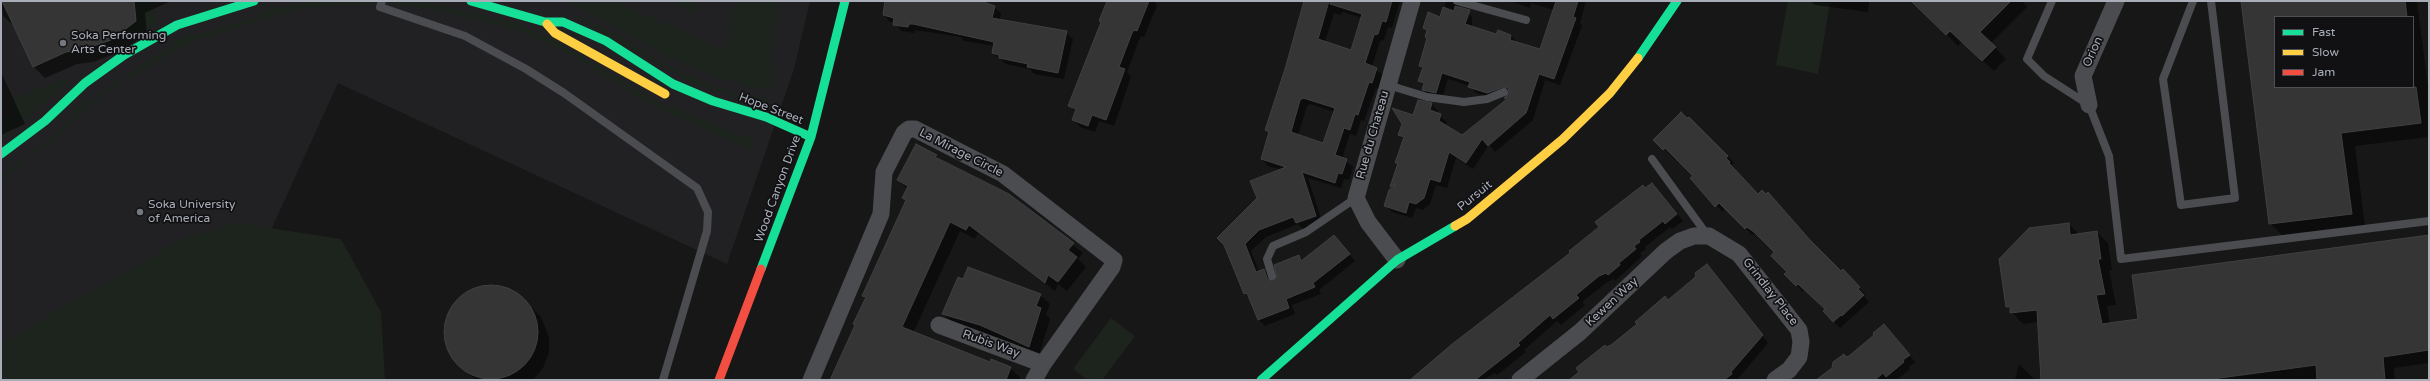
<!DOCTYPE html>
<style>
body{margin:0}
#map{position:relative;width:2430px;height:381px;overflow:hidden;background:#171717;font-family:"Varela Round",sans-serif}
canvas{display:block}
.frame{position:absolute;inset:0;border:2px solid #a8adb8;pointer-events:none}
.legend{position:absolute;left:2274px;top:16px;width:140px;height:72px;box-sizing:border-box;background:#111113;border:1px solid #4d4f55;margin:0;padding:5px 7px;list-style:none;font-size:12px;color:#a8adb8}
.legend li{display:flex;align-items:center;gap:8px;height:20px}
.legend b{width:20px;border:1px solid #4d4f55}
</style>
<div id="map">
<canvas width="2430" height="381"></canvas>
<div class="frame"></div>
<ul class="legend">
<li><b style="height:5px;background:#16e098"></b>Fast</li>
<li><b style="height:5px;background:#ffcf43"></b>Slow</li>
<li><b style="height:5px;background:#f24e42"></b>Jam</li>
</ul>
</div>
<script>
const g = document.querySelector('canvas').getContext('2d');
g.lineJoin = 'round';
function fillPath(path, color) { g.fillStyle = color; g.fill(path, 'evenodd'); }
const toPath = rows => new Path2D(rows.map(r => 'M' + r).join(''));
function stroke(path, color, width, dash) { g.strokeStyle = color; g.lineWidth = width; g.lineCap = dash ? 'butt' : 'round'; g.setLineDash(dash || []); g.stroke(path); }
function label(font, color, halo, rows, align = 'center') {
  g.font = font + ' "Varela Round",sans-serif'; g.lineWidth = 3.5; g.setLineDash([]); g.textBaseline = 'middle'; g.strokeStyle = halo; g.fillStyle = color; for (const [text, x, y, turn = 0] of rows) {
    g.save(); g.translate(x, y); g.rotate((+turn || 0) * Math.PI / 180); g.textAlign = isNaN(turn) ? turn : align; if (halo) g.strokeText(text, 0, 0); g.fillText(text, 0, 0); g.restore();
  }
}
fillPath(toPath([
 [1,1,810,1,794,69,727,264,338,83,209,366,217,380,1,380]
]), '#212123');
fillPath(toPath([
 [134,1,149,1,158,20,156,24,136,35,96,46,111,40,136,21],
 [314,1,374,1,375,4,301,8,197,40,126,79,91,105,46,147,1,180,1,175,30,156,74,117,71,114,72,110,86,99,90,101,150,59,173,47,173,42,176,39,193,33,197,36,221,27,260,16,260,11,263,10],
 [391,1,416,1,447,6,516,23,563,45,656,101,749,138,756,146,750,149,669,114,637,96,585,64,533,36,473,18,423,8,389,4],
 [565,1,614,1,725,51,733,32,727,27,737,1,779,1,770,58,775,84,767,89,753,89,699,71,654,50,621,30],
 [671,1,689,1,698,5,699,8,695,14,691,14],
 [1788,1,1830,3,1818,74,1776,65],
 [566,10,623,37,653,57,696,79,731,92,766,98,770,103,760,105,694,84,569,14],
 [66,77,69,80,66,84,1,141,1,121,16,114,11,101],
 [237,223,341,239,381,312,385,380,1,380,1,343,185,238],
 [1111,318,1135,336,1102,380,1087,380,1073,369]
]), '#1d241e');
fillPath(toPath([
 [1,1,171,1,145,13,147,33,122,51,93,62,77,64,45,78,34,67,15,27,3,16],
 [886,1,976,1,994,7,1001,13,1000,20,1066,32,1073,39,1064,79,1034,74,1030,69,1006,64,993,53,994,46,964,41,961,37,915,30,914,33,901,31,895,23,890,22,884,15],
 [1108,1,1154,1,1157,6,1144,37,1141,36,1139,40,1127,72,1131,77,1114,126,1099,121,1095,132,1080,127,1073,120,1076,112,1070,106,1102,23],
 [1305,1,1400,1,1392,28,1388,27,1384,40,1380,41,1372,67,1383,75,1379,89,1376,88,1364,121,1361,120,1356,136,1350,134,1342,159,1353,167,1349,180,1344,179,1341,188,1308,178,1322,222,1303,229,1298,224,1266,237,1251,251,1259,272,1264,270,1270,276,1273,283,1299,256,1303,261,1334,236,1355,261,1319,290,1321,294,1292,305,1295,314,1265,326,1258,319,1250,299,1245,293,1225,245,1282,170,1268,166,1262,159,1270,134,1266,130,1286,69],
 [1342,12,1362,18,1352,51,1325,42,1334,13,1341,15],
 [1310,104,1334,112,1324,144,1298,135,1307,106],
 [1446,1,1477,1,1476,5,1463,2,1457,7,1465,10,1472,17,1472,27,1497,35,1498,32,1511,35,1517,43,1541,50,1554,10,1531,3,1530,8,1510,1,1586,1,1580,23,1582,26,1560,85,1545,80,1533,120,1495,152,1489,145,1473,169,1456,158,1447,188,1436,185,1430,204,1423,210,1416,208,1412,218,1392,212,1385,205,1393,188,1391,186,1399,165,1397,162,1404,139,1399,135,1413,116,1419,101,1432,104,1438,111,1437,114,1447,122,1446,126,1462,136,1507,100,1505,98,1510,93,1494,99,1476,93,1470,86,1448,79,1442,99,1429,96,1423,89,1424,86,1419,81,1423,69,1420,65,1428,39,1426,37,1428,32,1424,28,1441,18],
 [1810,1,1869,1,1868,12,1815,5],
 [1913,1,2022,1,2027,7,1991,43,2006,59,1994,71,1962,41,1958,46],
 [2242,1,2417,1,2429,95,2429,137,2355,146,2365,227,2284,237,2270,223],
 [2275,17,2413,17,2413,87,2275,87],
 [1,72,25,124,1,135],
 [1689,118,1734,163,1732,165,1736,169,1735,170,1759,195,1865,294,1864,296,1869,302,1840,328,1824,311,1826,309,1805,290,1803,292,1786,274,1788,272,1776,253,1754,233,1752,235,1726,208,1722,212,1694,176,1654,140],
 [936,156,942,161,1008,195,1083,253,1078,259,1086,267,1067,291,1058,284,1055,291,978,233,975,239,960,231,913,333,991,363,1010,368,1020,377,1019,380,881,380,840,359,866,298,864,296,907,201,903,198,908,189,898,180],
 [1645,189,1658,191,1683,221,1672,229,1670,227,1645,247,1646,249,1640,253,1642,256,1615,281,1613,279,1606,283,1582,302,1585,305,1561,325,1557,321,1524,350,1526,352,1497,375,1495,373,1483,380,1410,380,1571,253],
 [2069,224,2079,234,2097,232,2108,243,2112,270,2109,270,2116,305,2107,306,2110,324,2140,320,2429,236,2429,363,2394,368,2395,380,2042,380,2039,322,2023,324,2007,307],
 [1713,272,1768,343,1737,380,1570,380,1668,301],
 [488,285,504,287,517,292,541,317,549,337,549,352,543,368,533,380,476,380,459,364,448,350,443,332,447,314,458,298,471,289],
 [1040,295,1050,304,1046,314,1050,319,1039,355,1015,344,952,323,943,313],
 [1884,325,1915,362,1909,367,1910,369,1897,380,1818,380,1876,336],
 [2019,364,2035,380,2015,380]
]), '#0007');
const building = toPath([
 [2,1,134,1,136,21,111,40,81,50,66,52,33,67,2,1],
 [885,1,980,1,995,6,992,18,1067,31,1058,73,1027,67,1028,64,999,58,999,55,992,53,994,42,913,24,909,24,908,27,893,25,894,18,883,15,885,1],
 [1107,1,1149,1,1137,31,1134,30,1132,33,1119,67,1125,69,1106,120,1092,115,1088,126,1072,120,1076,109,1068,106,1101,22,1099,21,1107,1],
 [1304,1,1329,1,1318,39,1351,50,1362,14,1330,4,1330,1,1392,1,1386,22,1382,21,1378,34,1374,35,1365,63,1377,68,1372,83,1369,82,1358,115,1355,114,1350,130,1344,128,1335,155,1347,159,1342,174,1338,173,1335,183,1302,172,1316,216,1296,223,1293,217,1259,230,1245,244,1256,272,1264,269,1267,278,1271,281,1277,277,1274,265,1299,255,1301,261,1334,235,1350,254,1313,283,1315,287,1286,299,1289,308,1258,320,1247,293,1244,294,1224,245,1217,238,1257,198,1250,181,1286,167,1261,159,1269,132,1265,130,1285,69,1304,1],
 [1303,98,1335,108,1323,143,1291,132,1300,100,1303,98],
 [1556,1,1578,1,1573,17,1576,18,1554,79,1539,74,1526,113,1488,146,1482,139,1466,163,1449,152,1440,182,1430,179,1424,198,1416,204,1409,202,1406,213,1384,206,1389,190,1396,184,1390,187,1398,163,1395,163,1404,137,1398,135,1402,124,1392,108,1413,115,1418,100,1432,103,1430,110,1441,114,1439,121,1462,135,1507,99,1504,98,1509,93,1508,88,1504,87,1487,93,1468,87,1470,82,1442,73,1436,93,1422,90,1424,83,1418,81,1423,67,1419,66,1427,38,1425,37,1427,30,1423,28,1428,12,1440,17,1443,7,1454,11,1455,6,1470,10,1465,24,1496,34,1498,30,1511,35,1510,40,1540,49,1556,1],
 [1911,1,2011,1,1980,32,1996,47,1982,61,1950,31,1946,35,1911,1],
 [2241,1,2405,1,2407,17,2275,17,2275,87,2416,87,2421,123,2341,133,2352,214,2269,224,2241,1],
 [1681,112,1687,118,1689,117,1728,156,1726,158,1730,162,1729,163,1758,194,1762,190,1766,194,1768,192,1810,240,1841,271,1843,269,1860,287,1858,289,1864,295,1842,316,1841,315,1833,322,1823,311,1825,309,1798,284,1796,286,1784,274,1787,272,1771,256,1774,252,1754,232,1747,227,1745,229,1719,203,1715,207,1690,178,1693,176,1665,148,1663,150,1653,140,1681,112],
 [916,144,937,155,935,157,1009,194,1074,243,1068,250,1077,257,1058,282,1048,275,1045,283,969,225,966,230,950,222,902,327,990,362,991,359,1011,367,1006,380,830,380,855,325,853,324,866,297,862,296,906,200,902,198,908,186,897,180,916,144],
 [1652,183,1677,214,1665,224,1663,221,1639,240,1640,242,1634,246,1636,249,1619,263,1620,265,1608,275,1606,273,1599,276,1576,295,1579,298,1553,319,1550,315,1518,343,1520,345,1475,380,1410,380,1451,345,1570,253,1569,251,1599,227,1595,222,1643,185,1645,188,1652,183],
 [2069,223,2070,235,2097,231,2101,259,2098,259,2105,294,2096,295,2102,324,2138,319,2132,275,2429,235,2429,350,2383,357,2385,380,2317,380,2316,365,2205,380,2041,380,2037,310,2010,313,2010,307,2006,307,1999,259,2029,228,2069,223],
 [1707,264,1763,335,1731,372,1732,374,1724,380,1569,380,1579,372,1576,368,1605,345,1606,347,1611,345,1637,324,1635,322,1665,296,1668,300,1692,280,1696,276,1695,273,1707,264],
 [968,267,1041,294,1036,306,1041,308,1029,347,980,325,942,314,958,277,963,279,968,267],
 '444 332a47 47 0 1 1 94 0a47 47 0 1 1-94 0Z',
 [1884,324,1910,355,1903,360,1904,362,1886,377,1883,373,1875,380,1816,380,1832,368,1833,362,1844,354,1846,357,1849,356,1874,335,1873,333,1884,324]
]);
fillPath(building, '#353536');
stroke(building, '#3f4043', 1);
stroke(toPath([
 [382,1,380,7,465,36,526,69,564,93,697,188,708,212,707,231,663,380],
 [1457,1,1526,20],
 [2052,1,2027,59,2044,76,2089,105,2109,156,2121,259,2429,221],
 [2193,1,2163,79,2181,205,2235,198,2211,1],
 [1388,85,1427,97,1464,102,1487,99,1504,92],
 [1652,159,1708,236],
 [1272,276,1267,259,1273,246,1306,232,1356,198]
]), '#4b4c50', 8);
stroke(toPath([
 [2089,105,2083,76,2116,1],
 [1397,260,1368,222,1356,198,1412,1],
 [939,325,1043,364],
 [811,380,881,214,884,172,904,133,909,129,915,129,1003,174,1114,260,1112,267,1043,364,1034,380],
 [1520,380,1580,332,1666,251,1680,241,1694,236,1709,236,1739,254,1799,330,1801,342,1799,357,1789,370,1775,380]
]), '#4b4c50', 17);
stroke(toPath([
 [471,1,545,22,563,22,606,41,673,84,713,101,766,117,811,137],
 [1638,58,1677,1],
 [1,154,45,121,85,83,124,55,177,25,254,1],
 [761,269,811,137,845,1],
 [1261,380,1397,260,1455,226]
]), '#16e098', 9);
stroke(toPath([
 [547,24,555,33,665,94],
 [1455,226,1467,219,1563,139,1610,93,1638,58]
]), '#ffcf43', 9);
stroke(toPath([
 [719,380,761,269]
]), '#f24e42', 9);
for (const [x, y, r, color] of [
 [63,43,4,"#757880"],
 [140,212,4,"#757880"]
]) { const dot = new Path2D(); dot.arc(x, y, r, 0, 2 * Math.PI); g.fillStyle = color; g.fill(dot); stroke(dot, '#111113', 1.5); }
label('12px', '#a8adb8', '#111113', [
 ["Soka Performing",71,36],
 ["Arts Center",71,50],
 ["Soka University",148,205],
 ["of America",148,219]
], 'left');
label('12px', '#a8adb8', '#111113', [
 ["Orion",2093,52,-66],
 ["Hope Street",771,109,21],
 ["Rue du Chateau",1373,135,-74],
 ["La Mirage Circle",961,153,27],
 ["Wood Canyon Drive",778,189,-70],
 ["Pursuit",1475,196,-39],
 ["Grindlay Place",1770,292,52],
 ["Kewen Way",1612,302,-43],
 ["Rubis Way",991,344,20]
]);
</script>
